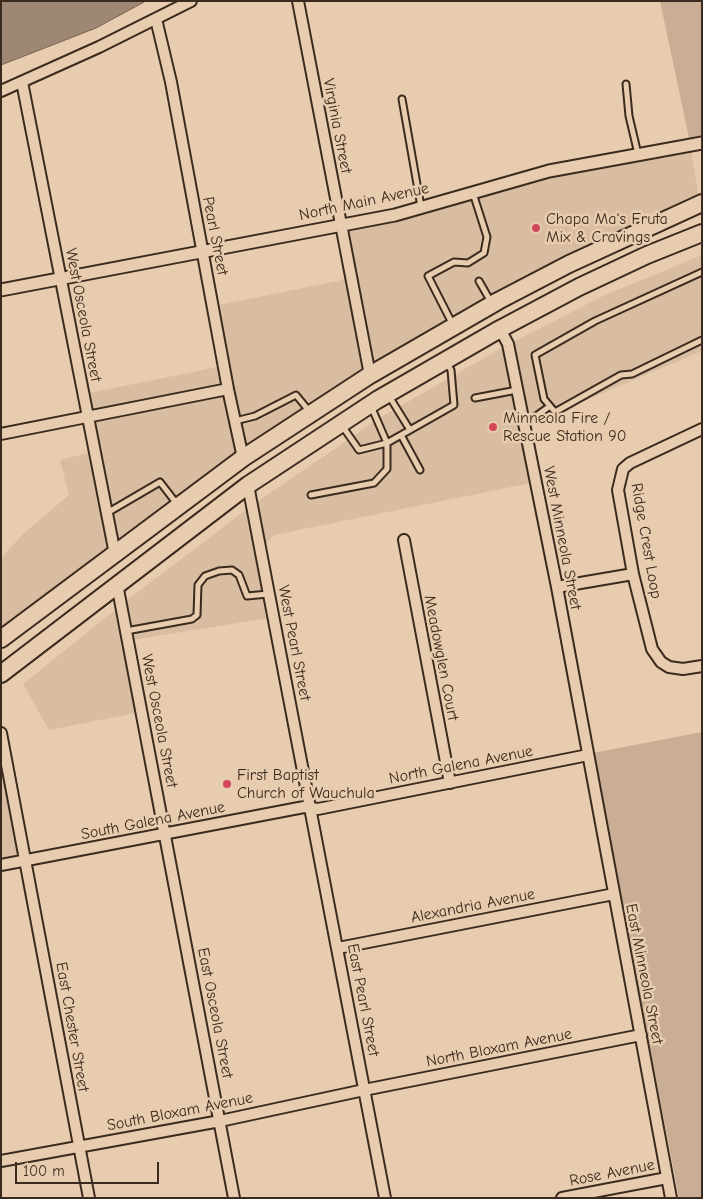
<!DOCTYPE html>
<style>
body{margin:0}
#map{position:relative;width:703px;height:1199px;overflow:hidden;background:#e8ccaf;font-family:"Comic Neue",sans-serif}
canvas{display:block}
.frame{position:absolute;inset:0;border:2px solid #3b2a1e;pointer-events:none}
.scale{position:absolute;left:15px;top:1162px;width:144px;height:22px;box-sizing:border-box;border:2px solid #3b2a1e;border-top:0;padding-left:6px;font-size:15px;line-height:18px;white-space:nowrap;color:#3b2a1e;-webkit-text-stroke:4px #e8ccaf;paint-order:stroke}
</style>
<div id="map">
<canvas width="703" height="1199"></canvas>
<div class="frame"></div>
<div class="scale">100 m</div>
</div>
<script>
const g = document.querySelector('canvas').getContext('2d');
g.lineJoin = 'round';
function fillPath(path, color) { g.fillStyle = color; g.fill(path, 'evenodd'); }
const toPath = rows => new Path2D(rows.map(r => 'M' + r).join(''));
function stroke(path, color, width, dash) { g.strokeStyle = color; g.lineWidth = width; g.lineCap = dash ? 'butt' : 'round'; g.setLineDash(dash || []); g.stroke(path); }
function label(font, color, halo, rows, align = 'center') {
  g.font = font + ' "Comic Neue",sans-serif'; g.lineWidth = 5; g.setLineDash([]); g.textBaseline = 'middle'; g.strokeStyle = halo; g.fillStyle = color; for (const [text, x, y, turn = 0] of rows) {
    g.save(); g.translate(x, y); g.rotate((+turn || 0) * Math.PI / 180); g.textAlign = isNaN(turn) ? turn : align; if (halo) g.strokeText(text, 0, 0); g.fillText(text, 0, 0); g.restore();
  }
}
fillPath(toPath([
 [691,150,699,198,374,366,347,229,419,215,540,179],
 [702,255,702,351,530,424,513,342,603,296],
 [347,279,364,372,246,448,219,305],
 [503,347,531,483,274,535,265,545,257,502,378,419],
 [218,367,221,385,92,411,89,393],
 [223,394,237,455,118,541,93,420],
 [88,453,108,548,1,629,1,558,23,534,69,495,60,460],
 [247,509,268,618,133,640,126,601],
 [116,609,136,713,49,730,23,684],
 [1,766,19,857,1,861]
]), '#d8bda2');
fillPath(toPath([
 [660,1,702,1,702,135,689,138],
 [702,732,702,1198,679,1198,593,753]
]), '#c9ae95');
const water = toPath([
 [1,1,146,1,96,28,1,65,1,1]
]);
fillPath(water, '#9f8873');
stroke(water, '#776251', 1);
const service = toPath([
 [626,84,629,116,638,154],
 [402,99,421,207],
 [702,272,595,321,535,355,544,399,555,412,621,375,632,374,702,340],
 [479,281,491,302],
 [453,325,428,276,454,262,468,263,484,253,487,237,473,193],
 [389,396,410,430],
 [475,398,517,390],
 [235,421,255,416,296,395,310,412],
 [525,424,550,406],
 [343,427,359,450,387,443,454,405,451,370,446,362],
 [401,435,420,470],
 [311,495,374,483,387,469,387,443,371,406],
 [107,513,160,482,177,504],
 [126,631,192,619,197,615,198,585,205,576,219,571,232,570,239,575,247,596,268,594]
]);
const minor = toPath([
 [298,1,370,375],
 [156,19,171,82,228,389,243,458],
 [22,82,115,554],
 [1,91,99,47,191,1],
 [500,329,508,344,557,587,671,1198],
 [702,429,630,463,623,469,618,490,633,574,652,649,661,662,669,667,683,669,702,666],
 [1,434,228,389],
 [248,485,385,1198],
 [404,540,450,783],
 [117,584,234,1198],
 [557,587,633,574],
 [1,733,89,1198],
 [1,865,304,807,318,809,588,755],
 [338,948,614,894],
 [1,1161,220,1121,364,1090,641,1035],
 [562,1198,667,1178]
]);
const tertiary = toPath([
 [1,290,395,215,549,171,702,143]
]);
const trunk = toPath([
 [1,639,243,458,370,375,498,301,569,264,702,203],
 [1,674,248,485,377,400,500,329,579,287,647,255,702,233]
]);
stroke(service, '#3b2a1e', 9);
stroke(minor, '#3b2a1e', 14);
stroke(tertiary, '#3b2a1e', 15);
stroke(trunk, '#3b2a1e', 20);
stroke(service, '#e8ccaf', 5);
stroke(minor, '#e8ccaf', 10);
stroke(tertiary, '#e8ccaf', 11);
stroke(trunk, '#e8ccaf', 16);
for (const [x, y, r, color] of [
 [536,228,5,"#d1495b"],
 [493,427,5,"#d1495b"],
 [227,784,5,"#d1495b"]
]) { const dot = new Path2D(); dot.arc(x, y, r, 0, 2 * Math.PI); g.fillStyle = color; g.fill(dot); stroke(dot, '#e8ccaf', 2); }
label('16px', '#3b2a1e', '#e8ccaf', [
 ["Virginia Street",337,126,79],
 ["North Main Avenue",364,202,-12],
 ["Pearl Street",215,236,79],
 ["West Osceola Street",83,315,79],
 ["West Minneola Street",562,538,79],
 ["Ridge Crest Loop",646,541,80],
 ["West Pearl Street",294,643,79],
 ["Meadowglen Court",441,658,79],
 ["West Osceola Street",159,721,79],
 ["North Galena Avenue",461,765,-11],
 ["South Galena Avenue",153,821,-11],
 ["Alexandria Avenue",473,906,-11],
 ["East Minneola Street",644,974,79],
 ["East Pearl Street",363,1000,79],
 ["East Osceola Street",215,1013,79],
 ["East Chester Street",72,1027,80],
 ["North Bloxam Avenue",499,1048,-11],
 ["South Bloxam Avenue",180,1112,-11],
 ["Rose Avenue",612,1173,-11]
]);
label('16px', '#3b2a1e', '#e8ccaf', [
 ["Chapa Ma's Fruta",546,219],
 ["Mix & Cravings",546,237],
 ["Minneola Fire /",503,418],
 ["Rescue Station 90",503,436],
 ["First Baptist",237,775],
 ["Church of Wauchula",237,793]
], 'left');
</script>
